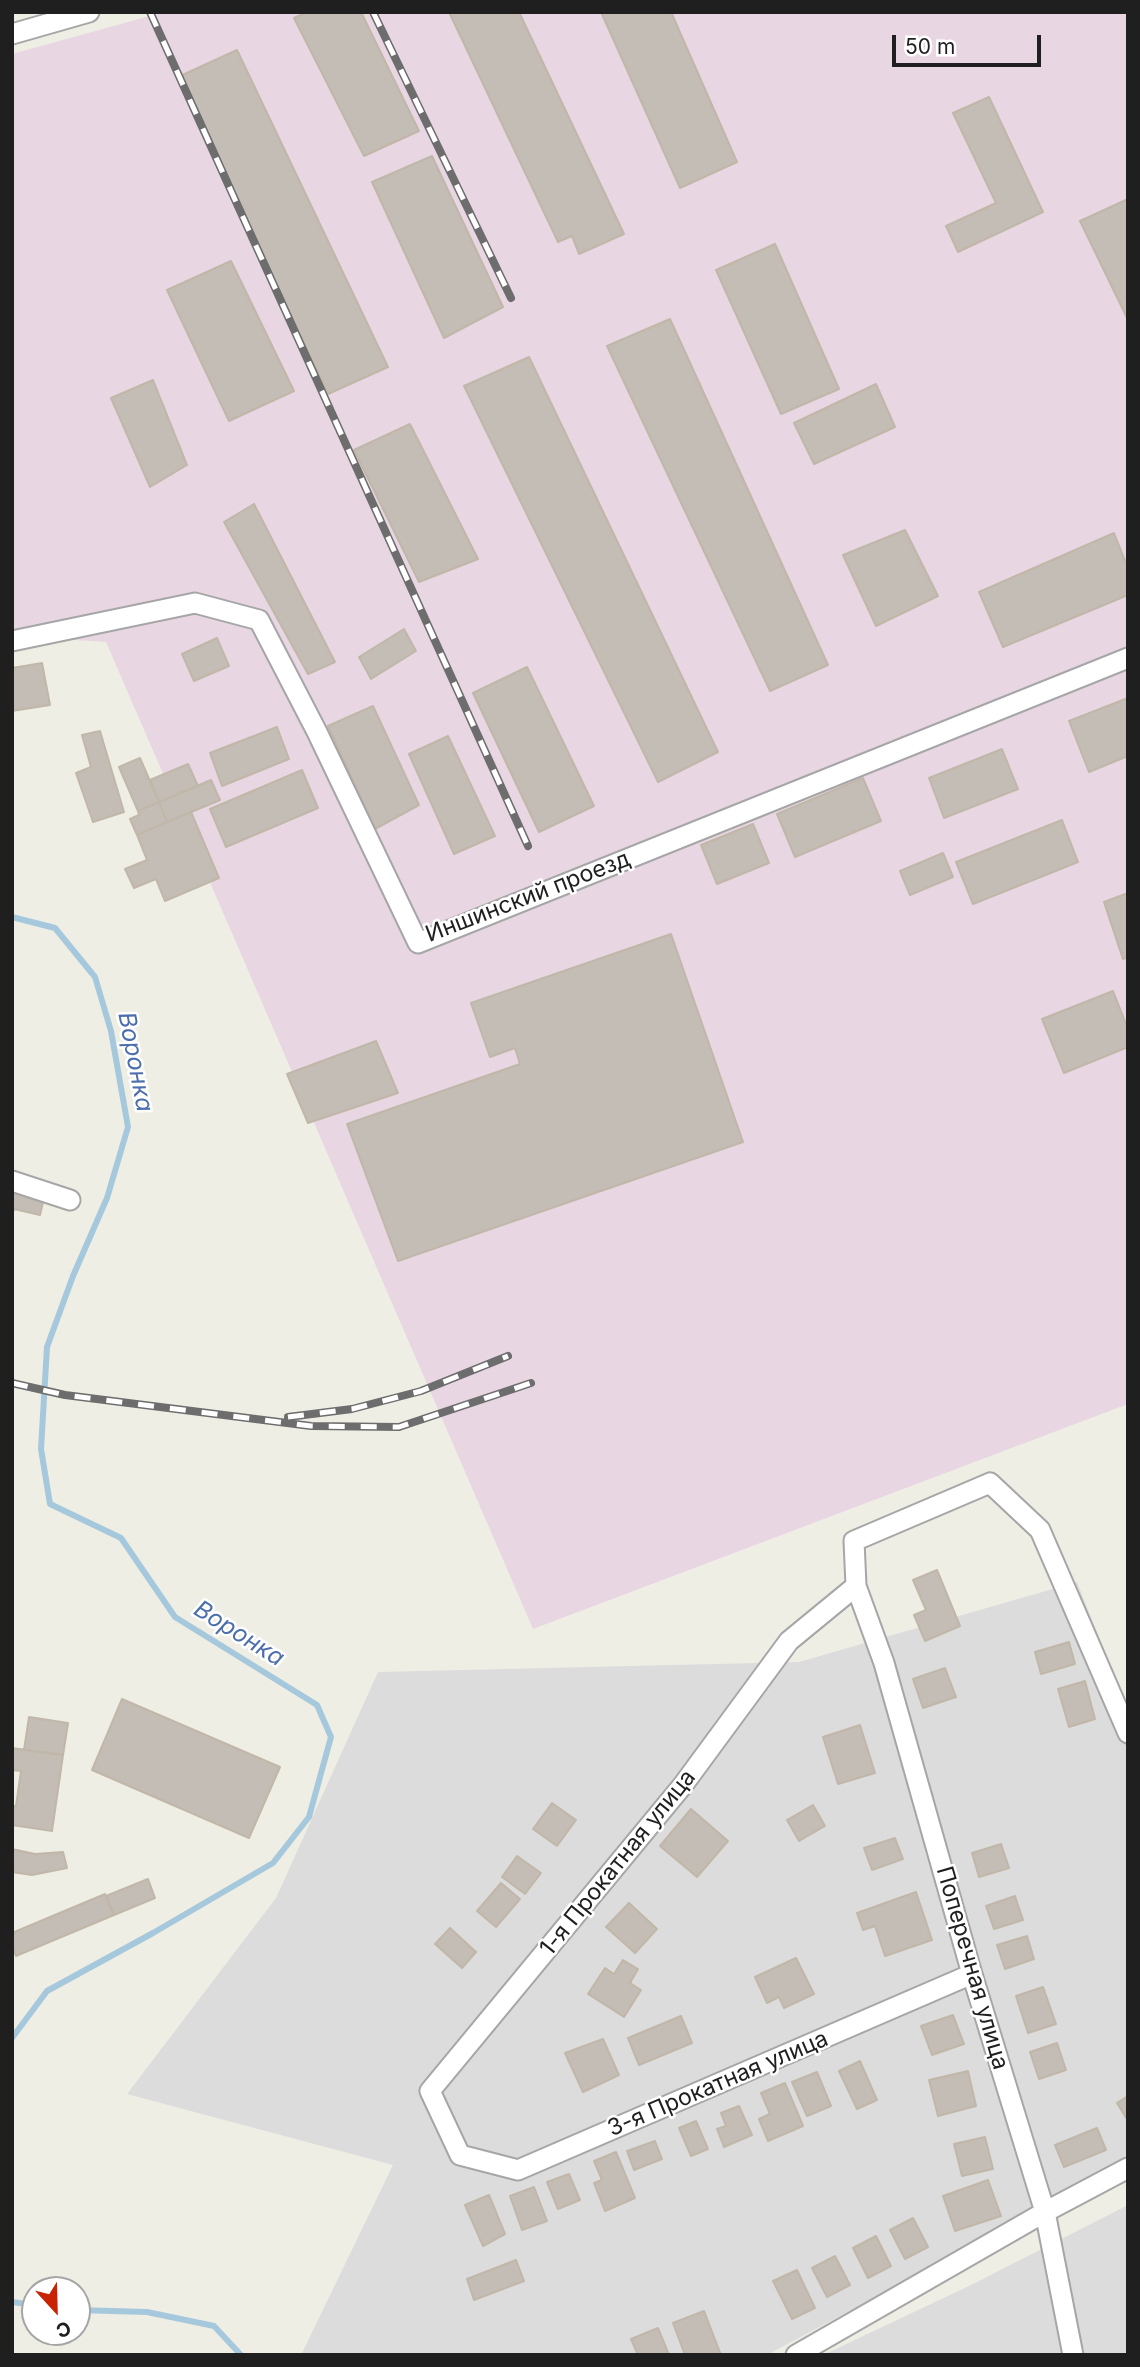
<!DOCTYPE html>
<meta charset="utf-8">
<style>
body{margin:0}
#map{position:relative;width:1140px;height:2367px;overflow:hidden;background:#efeee5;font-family:Inter,sans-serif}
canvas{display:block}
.frame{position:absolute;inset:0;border:14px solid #1f1f1f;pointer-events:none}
.north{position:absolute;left:21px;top:2276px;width:70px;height:70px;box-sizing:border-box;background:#fff;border:2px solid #a5a5a5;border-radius:50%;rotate:158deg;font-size:19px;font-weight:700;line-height:28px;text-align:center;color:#1f1f1f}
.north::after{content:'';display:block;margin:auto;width:24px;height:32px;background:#ca2204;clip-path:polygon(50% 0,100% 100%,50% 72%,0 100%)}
.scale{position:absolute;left:892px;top:35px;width:149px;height:32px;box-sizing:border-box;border:4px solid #1f1f1f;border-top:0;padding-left:9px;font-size:21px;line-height:24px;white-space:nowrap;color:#1f1f1f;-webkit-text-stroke:5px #fff;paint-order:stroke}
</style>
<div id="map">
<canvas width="1140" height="2367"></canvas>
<div class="frame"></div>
<div class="north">С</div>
<div class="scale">50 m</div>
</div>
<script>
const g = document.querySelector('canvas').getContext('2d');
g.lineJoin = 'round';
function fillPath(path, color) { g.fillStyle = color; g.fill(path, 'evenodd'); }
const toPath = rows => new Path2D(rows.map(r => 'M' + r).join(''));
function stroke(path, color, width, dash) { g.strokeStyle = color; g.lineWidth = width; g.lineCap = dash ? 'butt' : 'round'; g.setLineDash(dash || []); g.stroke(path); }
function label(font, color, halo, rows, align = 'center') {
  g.font = font + ' Inter,sans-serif'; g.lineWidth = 5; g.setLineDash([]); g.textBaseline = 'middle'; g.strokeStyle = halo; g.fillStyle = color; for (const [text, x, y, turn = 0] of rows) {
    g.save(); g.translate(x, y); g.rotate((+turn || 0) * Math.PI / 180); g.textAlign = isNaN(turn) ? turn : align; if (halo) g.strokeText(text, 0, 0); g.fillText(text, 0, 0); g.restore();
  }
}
fillPath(toPath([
 [1077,1582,1128,1711,1128,2162,767,2355,301,2355,393,2165,127,2094,276,1898,378,1672,799,1662],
 [1128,2205,1128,2355,823,2355,969,2286]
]), '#dddcdc');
fillPath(toPath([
 [164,12,1128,12,1128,1404,533,1629,106,642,12,636,12,54]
]), '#e8d7e3');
stroke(toPath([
 [12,917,55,928,95,977,111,1031,128,1127,107,1198,73,1276,47,1347,41,1449,50,1504,121,1538,175,1617,317,1705,331,1737,309,1817,273,1863,153,1933,47,1991,12,2038],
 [12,2302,35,2305],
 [77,2310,147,2312,214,2326,241,2355]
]), '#a6c8dc', 6);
const building = toPath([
 [307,12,361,12,419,131,364,156,294,18,307,12],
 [449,12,519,12,624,234,579,254,572,236,558,242,449,12],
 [601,12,671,12,737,162,680,188,601,12],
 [237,50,388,367,328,394,178,77,237,50],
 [989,97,1043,212,958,252,946,226,996,203,953,113,989,97],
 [432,156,503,307,444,338,372,182,432,156],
 [1128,199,1128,320,1080,221,1128,199],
 [775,244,839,389,781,414,716,270,775,244],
 [231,261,294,391,229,421,167,290,231,261],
 [670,319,828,665,770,691,607,346,670,319],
 [529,357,718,752,658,782,464,386,529,357],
 [153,380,187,465,150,487,111,398,153,380],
 [876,384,895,427,814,464,794,423,876,384],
 [410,424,478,559,419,582,354,450,410,424],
 [254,504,335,662,308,674,224,522,254,504],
 [905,530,938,596,876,626,843,555,905,530],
 [1114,533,1128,568,1128,595,1003,647,979,592,1114,533],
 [404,629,416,651,371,679,359,657,404,629],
 [217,638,229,666,194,681,182,654,217,638],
 [42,663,50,705,12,711,12,668,42,663],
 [527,667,594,806,539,832,473,693,527,667],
 [1128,698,1128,756,1089,772,1069,721,1128,698],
 [373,706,419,805,375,829,328,726,373,706],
 [277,727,289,759,222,786,210,753,277,727],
 [100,731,124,812,93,822,76,773,91,767,82,735,100,731],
 [448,736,495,836,454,854,409,754,448,736],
 [1002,749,1018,789,944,818,929,778,1002,749],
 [140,758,159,802,138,811,119,767,140,758],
 [188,764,198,786,159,802,150,780,188,764],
 [302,770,318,808,226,847,210,809,302,770],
 [863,778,881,821,795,857,777,814,863,778],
 [211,780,220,800,167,822,159,802,211,780],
 [159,802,167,822,137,835,130,819,139,815,138,811,159,802],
 [191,812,219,878,165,901,156,879,134,888,125,869,147,860,137,835,191,812],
 [1062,820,1078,862,973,904,956,862,1062,820],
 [753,824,769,863,717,884,701,845,753,824],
 [943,853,953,877,910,895,900,871,943,853],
 [1128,893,1128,957,1123,959,1104,902,1128,893],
 [671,934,743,1142,398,1261,347,1124,520,1064,515,1048,490,1057,471,1003,671,934],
 [1113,991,1128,1029,1128,1047,1064,1073,1042,1019,1113,991],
 [376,1041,398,1093,308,1123,287,1074,376,1041],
 [12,1190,44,1198,40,1215,14,1209,12,1216,12,1190],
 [937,1570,960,1626,925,1641,914,1615,926,1610,913,1580,937,1570],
 [1069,1642,1075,1664,1041,1674,1035,1652,1069,1642],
 [945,1668,956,1697,923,1708,913,1679,945,1668],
 [1085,1681,1095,1719,1069,1727,1058,1689,1085,1681],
 [122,1699,280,1767,249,1838,92,1770,122,1699],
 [29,1717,68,1723,63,1755,24,1750,29,1717],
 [860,1725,875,1773,838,1784,823,1737,860,1725],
 [12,1748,63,1755,52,1831,12,1825,12,1806,16,1806,21,1771,12,1770,12,1748],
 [552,1803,576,1820,557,1846,533,1829,552,1803],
 [813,1805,825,1826,799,1841,787,1820,813,1805],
 [691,1809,728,1841,697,1877,660,1846,691,1809],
 [895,1838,903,1859,872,1870,864,1848,895,1838],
 [1001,1844,1009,1868,979,1877,972,1853,1001,1844],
 [12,1849,35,1854,63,1852,67,1868,32,1875,12,1872,12,1849],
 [517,1856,541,1873,525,1894,502,1877,517,1856],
 [148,1879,155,1898,114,1915,106,1896,148,1879],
 [501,1883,520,1899,496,1927,477,1911,501,1883],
 [916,1892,932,1940,885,1956,875,1926,863,1930,857,1913,916,1892],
 [105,1894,114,1915,16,1956,12,1946,12,1933,105,1894],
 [1015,1896,1023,1920,994,1929,986,1906,1015,1896],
 [629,1903,657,1929,635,1953,606,1927,629,1903],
 [450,1928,476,1952,462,1968,435,1944,450,1928],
 [1027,1936,1034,1959,1005,1969,997,1945,1027,1936],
 [796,1958,814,1994,784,2008,779,1997,767,2003,755,1977,796,1958],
 [623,1960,638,1969,630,1983,641,1990,624,2017,588,1994,605,1968,614,1974,623,1960],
 [1043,1987,1056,2024,1028,2033,1016,1996,1043,1987],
 [953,2015,964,2044,932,2055,921,2026,953,2015],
 [681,2016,692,2043,639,2065,628,2038,681,2016],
 [603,2039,619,2075,583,2092,565,2053,603,2039],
 [1057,2043,1066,2070,1039,2079,1030,2052,1057,2043],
 [860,2061,877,2100,857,2109,839,2071,860,2061],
 [968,2071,976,2106,938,2116,929,2080,968,2071],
 [817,2072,831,2106,807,2116,792,2082,817,2072],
 [785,2083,803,2126,768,2141,759,2119,770,2114,761,2093,785,2083],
 [1128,2096,1128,2121,1117,2103,1128,2096],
 [739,2106,752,2135,724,2147,717,2129,726,2126,721,2113,739,2106],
 [696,2121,708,2149,691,2156,679,2128,696,2121],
 [1097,2128,1106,2150,1064,2167,1055,2145,1097,2128],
 [985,2137,993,2169,962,2176,954,2144,985,2137],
 [655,2141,662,2159,634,2170,627,2151,655,2141],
 [616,2152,635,2198,605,2211,594,2183,602,2180,594,2161,616,2152],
 [569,2174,580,2200,558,2209,547,2182,569,2174],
 [988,2180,1001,2216,955,2231,943,2196,988,2180],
 [534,2187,547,2221,522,2230,510,2196,534,2187],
 [489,2195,505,2234,483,2246,465,2205,489,2195],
 [913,2218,928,2247,905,2259,890,2230,913,2218],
 [876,2236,891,2266,868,2278,853,2248,876,2236],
 [835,2256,850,2285,827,2297,812,2268,835,2256],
 [516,2260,524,2281,474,2300,467,2279,516,2260],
 [797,2270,815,2308,792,2319,773,2281,797,2270],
 [704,2311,721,2355,685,2355,673,2323,704,2311],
 [658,2328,669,2355,638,2355,631,2339,658,2328]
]);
fillPath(building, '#c4bdb5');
stroke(building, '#c1b7a8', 2);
const minor = toPath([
 [12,34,89,12],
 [12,641,195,603,259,620,317,732,418,943,1128,658],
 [12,1181,70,1200],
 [856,1586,789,1641,683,1785,430,2091,460,2155,518,2170,972,1974],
 [796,2355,1045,2212,1128,2168],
 [1073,2355,1045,2212,972,1974,884,1663,856,1586,854,1541,990,1483,1040,1530,1128,1733]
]);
stroke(minor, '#a6a6a6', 23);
stroke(minor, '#fff', 19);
const rail = toPath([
 [150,12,528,846],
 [373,12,511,298],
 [12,1383,65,1395,311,1426,399,1427,531,1383],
 [288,1417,352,1409,421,1391,508,1356]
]);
stroke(rail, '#6d6d6d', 8);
stroke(rail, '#fff', 5, [16]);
label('23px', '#1f1f1f', '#fff', [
 ["Иншинский проезд",528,897,-21],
 ["1-я Прокатная улица",618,1863,-51],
 ["Поперечная улица",972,1968,74],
 ["3-я Прокатная улица",718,2084,-23]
]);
label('italic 24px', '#4d6ead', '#fff', [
 ["Воронка",135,1062,79],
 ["Воронка",239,1634,32]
]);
</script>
